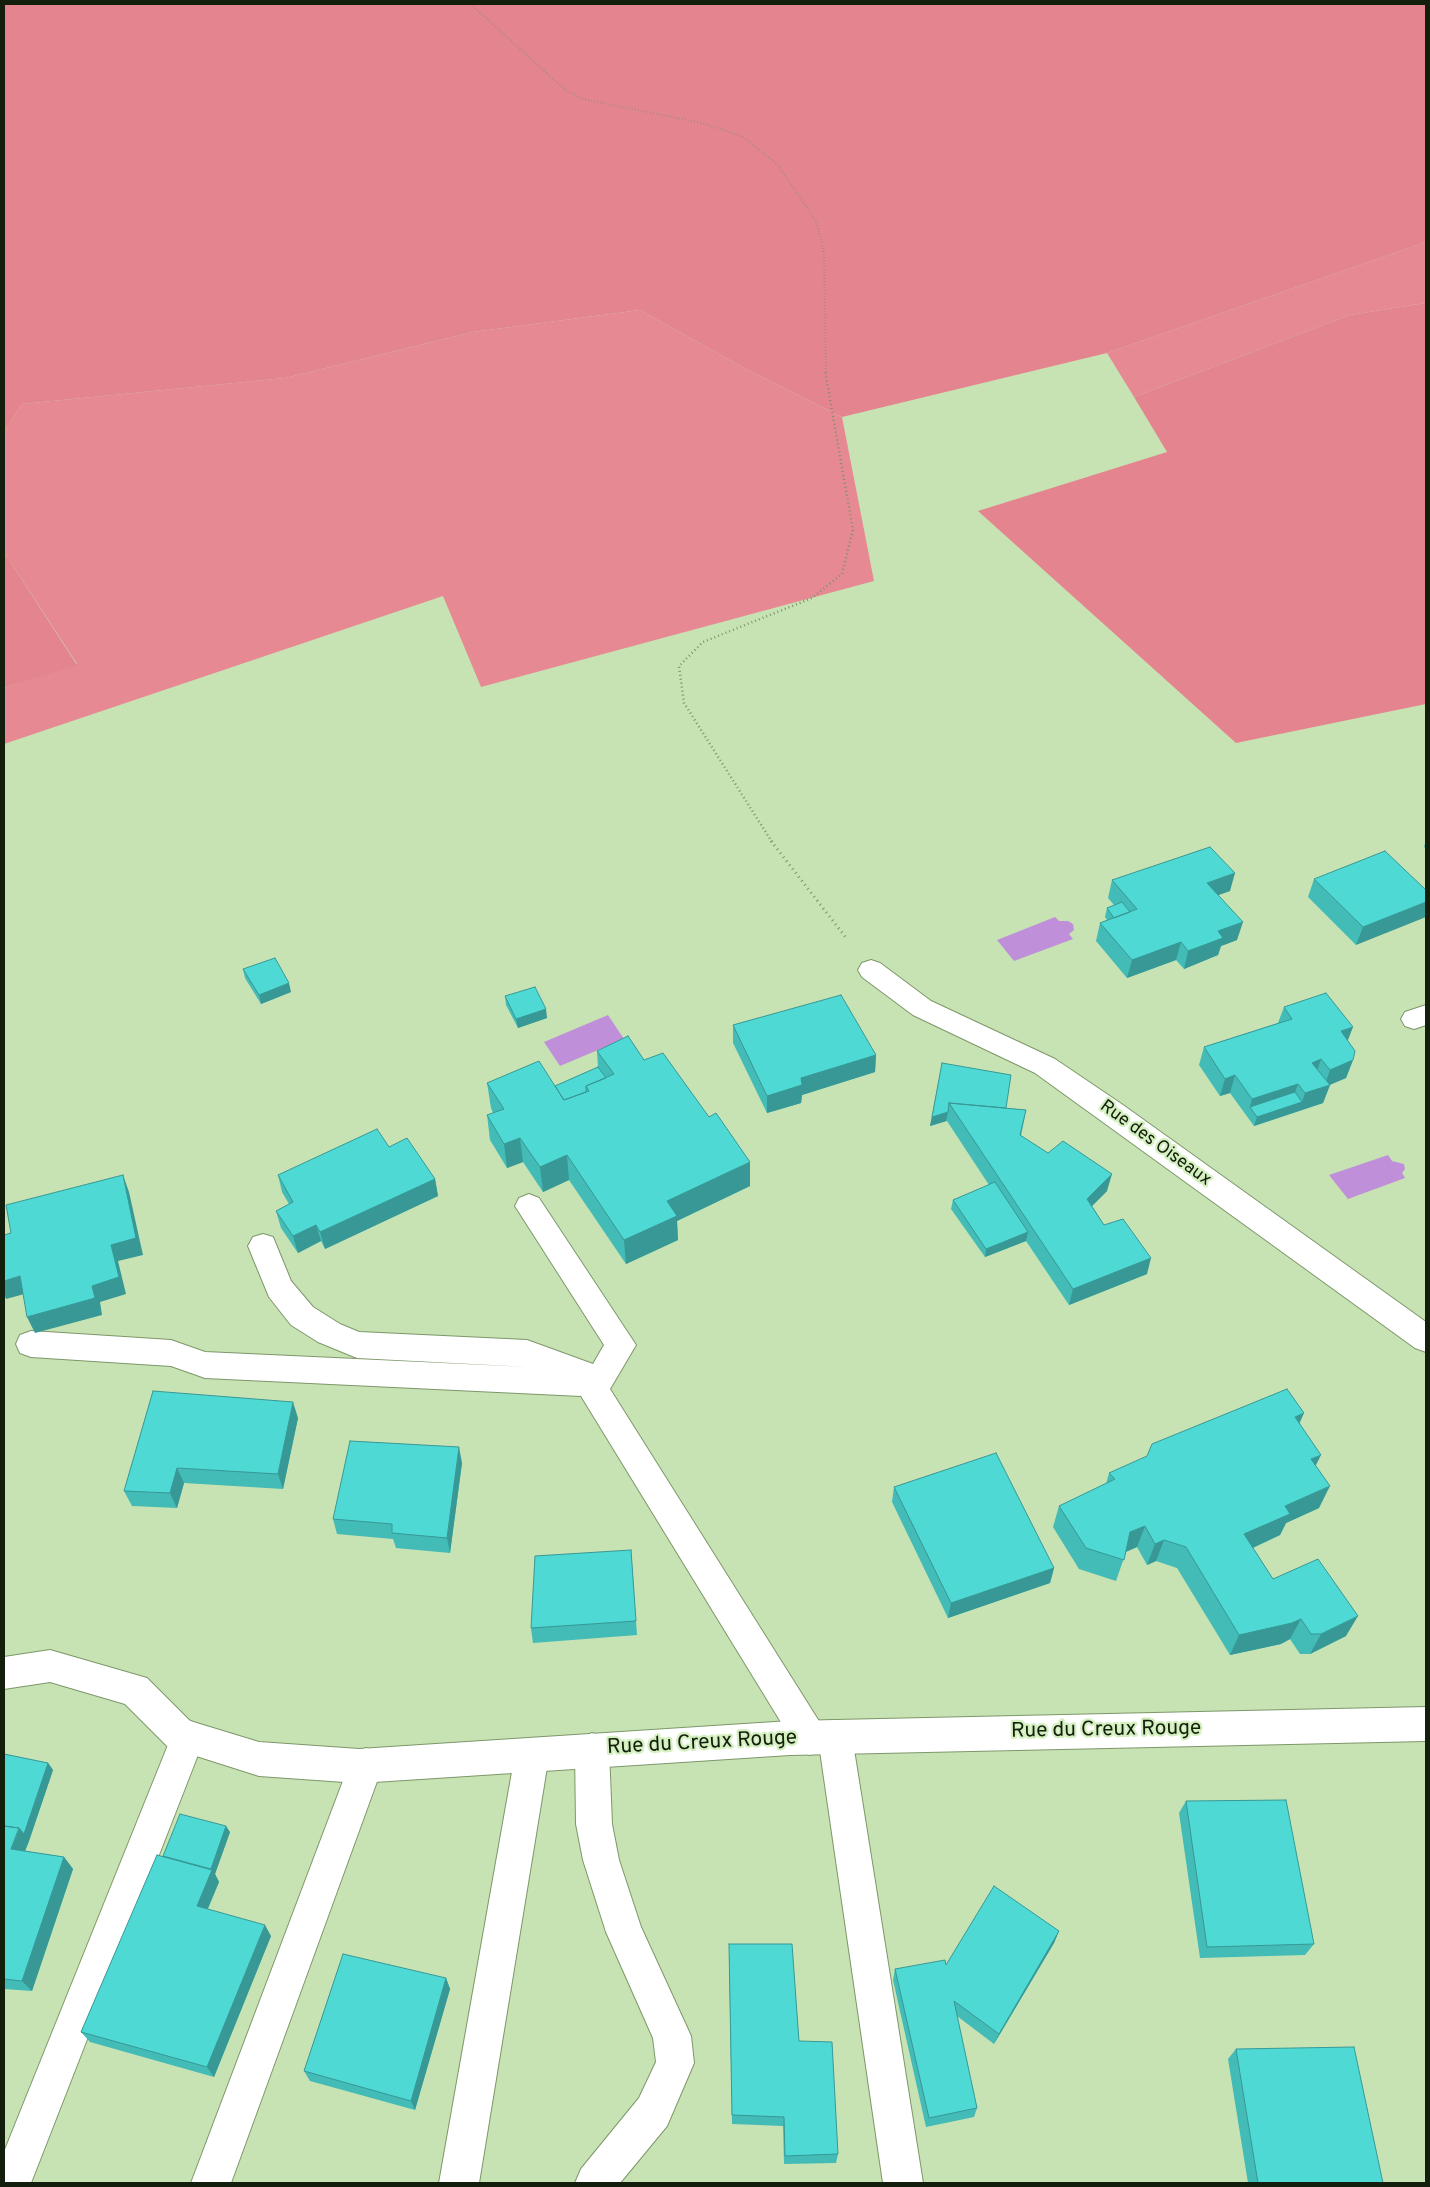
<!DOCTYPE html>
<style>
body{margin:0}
#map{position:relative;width:1430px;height:2187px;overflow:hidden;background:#c7e3b3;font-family:Overpass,sans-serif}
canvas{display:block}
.frame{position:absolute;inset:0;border:5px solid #141e0c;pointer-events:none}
</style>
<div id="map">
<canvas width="1430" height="2187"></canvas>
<div class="frame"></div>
</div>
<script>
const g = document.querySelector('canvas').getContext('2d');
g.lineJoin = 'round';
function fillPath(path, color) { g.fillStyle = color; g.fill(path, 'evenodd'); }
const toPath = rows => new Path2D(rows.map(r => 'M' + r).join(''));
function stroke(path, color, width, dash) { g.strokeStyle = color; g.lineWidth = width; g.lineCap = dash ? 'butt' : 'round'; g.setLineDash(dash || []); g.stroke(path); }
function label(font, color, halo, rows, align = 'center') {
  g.font = font + ' Overpass,sans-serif'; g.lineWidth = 4.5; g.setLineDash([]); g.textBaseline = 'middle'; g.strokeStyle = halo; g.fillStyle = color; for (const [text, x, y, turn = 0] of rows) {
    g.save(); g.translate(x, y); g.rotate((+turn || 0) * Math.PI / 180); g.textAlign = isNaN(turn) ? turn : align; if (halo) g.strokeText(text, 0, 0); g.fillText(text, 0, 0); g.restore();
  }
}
fillPath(toPath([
 [1426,242,1426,303,1350,315,1134,397,1107,353],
 [640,310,746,369,842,417,874,581,481,687,443,596,4,744,4,688,77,664,4,552,4,432,22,404,285,378,473,332]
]), '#e68993');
fillPath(toPath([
 [4,4,1426,4,1426,242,1107,353,842,417,746,369,640,310,473,332,285,378,22,404,4,432],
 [1426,303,1426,704,1236,743,978,511,1167,452,1134,397,1350,315],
 [4,552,77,665,4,688]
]), '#e4848f');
fillPath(toPath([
 [1055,917,1059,921,1068,921,1073,924,1074,930,1069,934,1073,939,1014,961,997,940],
 [608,1015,624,1039,560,1066,544,1042],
 [1388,1155,1392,1161,1404,1164,1405,1169,1402,1173,1405,1178,1348,1199,1329,1175]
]), '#bf8fda');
const lane = toPath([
 [529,1194,539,1198,636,1345,610,1389,822,1726,835,1720,847,1725,852,1737,923,2183,883,2183,820,1751,810,1755,798,1750,581,1396,205,1378,171,1366,31,1357,20,1353,16,1344,20,1335,31,1331,171,1340,205,1352,529,1367,357,1358,318,1342,291,1325,269,1297,248,1246,253,1237,263,1234,273,1237,291,1281,313,1307,340,1324,359,1332,527,1340,593,1364,604,1345,515,1206,519,1198,529,1194],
 [188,1720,200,1725,205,1737,31,2183,4,2183,4,2152,176,1725,188,1720],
 [592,1733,604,1738,609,1750,612,1824,619,1860,641,1927,691,2036,694,2063,667,2126,620,2183,575,2183,581,2169,639,2098,656,2062,653,2038,606,1932,583,1860,576,1824,575,1750,580,1738,592,1733],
 [532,1738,544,1743,549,1755,479,2183,439,2183,515,1755,520,1743,532,1738],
 [366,1748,378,1753,383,1765,231,2183,191,2183,349,1765,354,1753,366,1748]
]);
const street = toPath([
 [871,960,880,963,931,1001,1055,1059,1123,1105,1426,1322,1426,1352,1415,1348,1035,1073,913,1015,862,977,858,970,862,963,871,960],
 [1426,1005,1426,1025,1414,1029,1405,1026,1401,1019,1405,1012,1426,1005],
 [50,1650,147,1678,190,1721,259,1742,359,1749,790,1721,1426,1707,1426,1741,790,1755,359,1783,259,1776,168,1747,125,1704,50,1682,4,1689,4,1657,50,1650]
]);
stroke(lane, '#7d976a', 2);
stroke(street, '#7d976a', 2);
stroke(toPath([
 [471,4,565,90,583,99,702,123,742,136,778,165,816,221,824,253,826,372]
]), '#7c916d', 2, [0.5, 2.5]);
stroke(toPath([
 [772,842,684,703,679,666,703,642,812,598,842,574,853,530,825,371]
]), '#7c916d', 2.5, [1, 3]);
stroke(toPath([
 [771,841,847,939]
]), '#7c916d', 3, [1, 4]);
fillPath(lane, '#fff');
fillPath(street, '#fff');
fillPath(toPath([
 [1426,840,1426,849,1424,847],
 [1314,879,1426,890,1356,945,1308,897],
 [1112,880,1230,891,1218,895,1237,940,1221,946,1218,955,1184,969,1176,960,1127,978,1096,941,1100,923,1107,920,1105,917,1107,908,1114,905,1108,898],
 [243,969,291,992,261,1004,245,978],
 [505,996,547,1018,518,1028,506,1005],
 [1284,1007,1348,1041,1353,1060,1346,1078,1330,1085,1323,1103,1254,1126,1230,1093,1220,1096,1199,1065,1204,1047,1278,1023],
 [733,1025,876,1055,875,1072,802,1095,801,1103,767,1113,733,1043],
 [597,1051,644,1060,750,1186,677,1221,678,1240,626,1264,569,1180,543,1192,523,1162,507,1168,490,1140,487,1115,493,1113,491,1108,487,1083,555,1086,598,1067],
 [942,1063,1006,1108,1026,1110,1021,1136,1107,1191,1092,1206,1104,1225,1147,1274,1069,1305,1026,1241,985,1257,951,1209,953,1200,989,1185,947,1121,930,1126],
 [389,1147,435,1179,438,1196,325,1249,321,1241,298,1253,281,1228,276,1211,289,1204,282,1192,278,1175],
 [153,1391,298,1418,283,1489,184,1483,177,1508,132,1506,124,1491],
 [1300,1423,1315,1466,1319,1508,1286,1523,1280,1535,1253,1548,1273,1579,1346,1636,1310,1654,1300,1654,1290,1639,1281,1644,1230,1655,1177,1568,1156,1561,1147,1565,1137,1547,1126,1552,1116,1581,1079,1569,1053,1527,1059,1506,1106,1484,1109,1473],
 [462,1463,450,1553,396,1548,393,1539,337,1534,333,1519],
 [894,1487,1054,1568,1050,1583,948,1618,892,1502],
 [631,1550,637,1635,533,1643,531,1628],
 [4,1754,48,1763,53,1770,29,1841,25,1851,64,1857,73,1869,32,1991,4,1989],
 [1186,1801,1314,1944,1305,1955,1200,1958,1179,1813],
 [230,1832,215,1874,219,1882,208,1909,271,1936,214,2077,90,2042,81,2032,163,1856],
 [1059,1931,1054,1943,994,2044,957,2016,977,2108,974,2117,926,2127,893,1980,895,1969,946,1965],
 [729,1955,799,2041,838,2154,836,2163,784,2164,783,2126,732,2124],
 [446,1978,450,1989,415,2110,310,2081,304,2071],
 [1236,2049,1383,2183,1248,2183,1228,2059]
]), '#43bbb7');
fillPath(toPath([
 [1235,873,1230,891,1202,901,1207,883],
 [1426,902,1426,917,1356,945,1363,927],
 [1243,922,1237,940,1221,946,1218,955,1184,969,1188,951,1218,931],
 [1181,942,1176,960,1127,978,1132,960],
 [289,983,291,992,261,1004,259,995],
 [546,1009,547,1018,518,1028,516,1019],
 [1353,1027,1346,1045,1341,1031],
 [876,1055,875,1072,802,1095,801,1103,767,1113,767,1096,801,1078],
 [1321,1059,1315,1077,1312,1063],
 [1353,1060,1346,1078,1324,1087,1330,1070],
 [1235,1075,1230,1093,1220,1096,1225,1079],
 [1298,1084,1292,1101,1250,1107,1252,1099],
 [1330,1085,1323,1103,1254,1126,1257,1117,1302,1102,1305,1093],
 [948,1112,946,1121,930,1126,932,1117],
 [520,1138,523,1162,507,1168,504,1144],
 [567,1155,569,1180,543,1192,540,1167],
 [750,1162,750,1186,677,1221,678,1240,626,1264,624,1240,667,1201],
 [1112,1174,1107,1191,1082,1216,1087,1199],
 [123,1175,129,1192,143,1255,118,1261,126,1294,100,1302,102,1315,35,1333,27,1317,92,1286,111,1245],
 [435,1179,438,1196,325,1249,320,1232],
 [316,1225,321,1241,298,1253,293,1236],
 [1028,1232,1026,1241,985,1257,986,1249],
 [1151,1258,1147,1274,1069,1305,1073,1289],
 [20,1276,28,1293,6,1299,4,1294,4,1281],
 [293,1402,298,1418,283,1489,278,1474],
 [1304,1413,1294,1436,1295,1417],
 [459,1447,462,1463,450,1553,447,1538],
 [1321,1455,1310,1477,1311,1459],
 [177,1468,184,1483,177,1508,170,1493],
 [1330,1486,1319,1508,1286,1523,1280,1535,1235,1556,1244,1534,1285,1506],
 [1145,1526,1137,1547,1123,1553,1130,1532],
 [1164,1540,1156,1561,1147,1565,1155,1544],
 [1054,1568,1050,1583,948,1618,951,1603],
 [1358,1616,1346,1636,1310,1654,1321,1634],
 [1301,1619,1290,1639,1281,1644,1230,1655,1239,1635],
 [48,1763,53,1770,29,1841,21,1861,11,1849],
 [226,1826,230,1832,215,1874,219,1882,204,1917,197,1906],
 [64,1857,73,1869,32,1991,22,1981],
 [265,1925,271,1936,214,2077,207,2067],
 [1059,1931,1054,1943,994,2044,999,2034],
 [446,1978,450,1989,415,2110,411,2101]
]), '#379895');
const building = toPath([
 [1210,847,1235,873,1207,883,1243,922,1218,931,1223,938,1188,951,1181,942,1132,960,1100,923,1137,909,1112,880,1210,847],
 [1385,851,1426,890,1426,902,1363,927,1314,879,1385,851],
 [1122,902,1130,912,1114,918,1107,908,1122,902],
 [275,958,289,983,259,995,243,969,275,958],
 [535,987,546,1009,516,1019,505,996,535,987],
 [1326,993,1353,1027,1341,1031,1355,1051,1353,1060,1330,1070,1321,1059,1312,1063,1330,1085,1305,1093,1298,1084,1252,1099,1235,1075,1225,1079,1204,1047,1292,1019,1284,1007,1326,993],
 [841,995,876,1055,801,1078,802,1085,767,1096,733,1025,841,995],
 [628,1036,644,1060,663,1053,709,1117,716,1113,750,1162,667,1201,677,1216,624,1240,567,1155,540,1167,520,1138,504,1144,487,1115,504,1109,487,1083,539,1061,564,1100,589,1091,586,1086,614,1074,597,1051,628,1036],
 [942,1063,1011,1075,1006,1108,949,1103,948,1112,932,1117,942,1063],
 [598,1067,606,1078,586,1086,586,1092,564,1100,555,1086,598,1067],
 [1295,1092,1302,1102,1257,1117,1250,1107,1295,1092],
 [949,1103,1026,1110,1020,1135,1048,1153,1063,1141,1112,1174,1087,1199,1104,1225,1123,1219,1151,1258,1073,1289,949,1103],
 [377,1129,389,1147,407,1138,435,1179,320,1232,316,1225,293,1236,276,1211,293,1202,278,1175,377,1129],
 [123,1175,136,1238,111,1245,119,1277,92,1286,95,1298,27,1317,20,1276,4,1281,4,1235,11,1233,6,1205,123,1175],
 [995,1182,1028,1232,986,1249,953,1200,995,1182],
 [1287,1389,1304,1413,1295,1417,1321,1455,1311,1459,1330,1486,1285,1506,1290,1514,1244,1534,1273,1579,1318,1559,1358,1616,1321,1634,1311,1634,1301,1619,1292,1623,1239,1635,1186,1547,1164,1540,1155,1544,1145,1526,1130,1532,1124,1560,1086,1548,1059,1506,1115,1479,1109,1473,1147,1456,1152,1444,1287,1389],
 [153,1391,293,1402,278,1474,177,1468,170,1493,124,1491,153,1391],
 [350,1441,459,1447,447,1538,392,1533,392,1524,333,1519,350,1441],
 [996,1453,1054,1568,951,1603,894,1487,996,1453],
 [631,1550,636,1621,531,1628,535,1556,631,1550],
 [4,1754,48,1763,24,1834,19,1828,4,1826,4,1754],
 [1286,1800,1314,1944,1207,1947,1186,1801,1286,1800],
 [180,1814,226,1826,211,1869,163,1856,180,1814],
 [4,1826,19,1828,11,1849,64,1857,22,1981,4,1979,4,1826],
 [157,1855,212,1870,197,1906,265,1925,207,2067,81,2032,157,1855],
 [994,1886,1059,1931,999,2034,954,2001,977,2108,929,2118,895,1969,945,1960,946,1965,994,1886],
 [729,1944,792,1944,799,2041,832,2042,838,2154,785,2156,784,2117,732,2115,729,1944],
 [343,1954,446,1978,411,2101,304,2071,343,1954],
 [1354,2047,1383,2183,1258,2183,1236,2049,1354,2047]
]);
fillPath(building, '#4ed9d5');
stroke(building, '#379895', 1);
label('18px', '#141e0c', '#d4f0c0', [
 ["Rue des Oiseaux",1155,1144,36]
]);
label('21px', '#141e0c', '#d4f0c0', [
 ["Rue du Creux Rouge",1106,1731,-1],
 ["Rue du Creux Rouge",702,1744,-3]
]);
</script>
